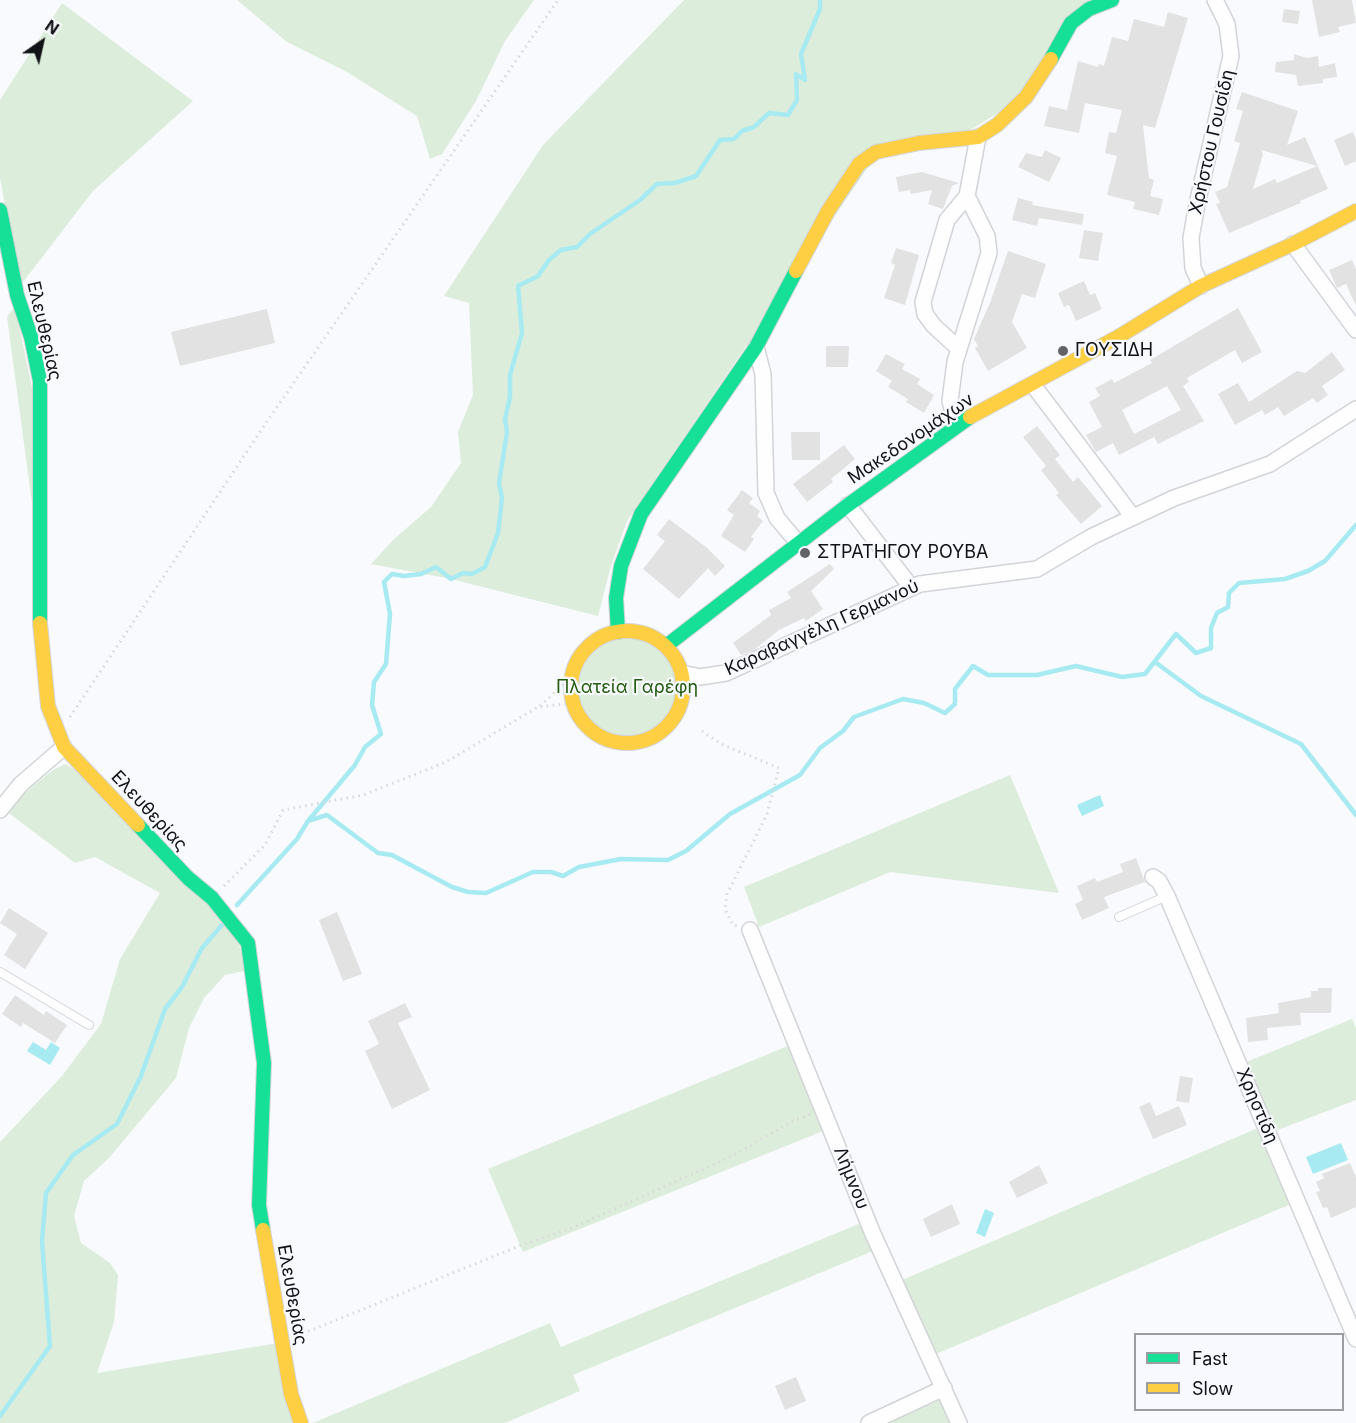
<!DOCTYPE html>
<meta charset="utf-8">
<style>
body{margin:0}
#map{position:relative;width:1356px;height:1423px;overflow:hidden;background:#f8fafd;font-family:Inter,sans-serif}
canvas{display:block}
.legend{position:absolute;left:1134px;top:1333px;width:210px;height:78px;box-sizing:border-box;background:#f7f9fe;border:2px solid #9b9da1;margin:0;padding:8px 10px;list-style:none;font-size:18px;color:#111216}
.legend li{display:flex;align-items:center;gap:12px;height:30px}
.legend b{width:30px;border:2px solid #9b9da1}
.north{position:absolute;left:12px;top:12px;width:60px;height:60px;-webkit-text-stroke:4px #f7f9fe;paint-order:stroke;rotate:34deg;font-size:16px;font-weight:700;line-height:24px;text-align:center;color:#111216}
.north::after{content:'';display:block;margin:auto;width:21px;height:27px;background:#111216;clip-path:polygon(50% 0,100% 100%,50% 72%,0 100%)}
</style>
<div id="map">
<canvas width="1356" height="1423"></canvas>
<ul class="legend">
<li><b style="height:8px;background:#16e098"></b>Fast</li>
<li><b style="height:8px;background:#ffcf43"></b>Slow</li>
</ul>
<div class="north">N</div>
</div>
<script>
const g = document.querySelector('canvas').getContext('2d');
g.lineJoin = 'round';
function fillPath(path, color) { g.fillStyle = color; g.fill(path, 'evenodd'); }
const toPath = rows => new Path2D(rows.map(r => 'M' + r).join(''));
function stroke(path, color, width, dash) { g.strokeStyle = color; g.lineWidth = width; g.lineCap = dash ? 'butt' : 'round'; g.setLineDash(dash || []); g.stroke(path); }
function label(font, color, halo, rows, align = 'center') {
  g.font = font + ' Inter,sans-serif'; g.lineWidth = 4.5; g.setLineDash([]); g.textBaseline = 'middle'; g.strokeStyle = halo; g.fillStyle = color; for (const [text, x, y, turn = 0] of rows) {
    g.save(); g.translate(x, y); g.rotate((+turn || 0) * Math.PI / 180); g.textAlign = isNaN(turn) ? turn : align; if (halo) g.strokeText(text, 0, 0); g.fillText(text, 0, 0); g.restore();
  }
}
fillPath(toPath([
 [237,0,534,0,505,41,476,101,442,154,430,159,417,116,347,72,287,42],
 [684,0,1094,0,1017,101,967,132,885,142,627,521,611,566,598,616,451,579,371,564,394,539,431,507,461,463,458,432,473,395,469,303,444,296,543,145],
 [62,3,193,101,93,191,20,286,0,178,0,100],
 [15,306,35,402,36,533,7,317],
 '577 688a50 50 0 1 1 100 0a50 50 0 1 1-100 0Z',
 [65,764,76,770,231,926,249,970,225,975,204,998,189,1028,176,1078,109,1158,84,1181,74,1216,81,1243,110,1263,118,1275,114,1322,97,1373,278,1343,297,1423,0,1423,0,1142,62,1076,101,1024,120,959,160,893,95,857,75,863,6,811,35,784,53,770],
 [1010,775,1059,893,890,872,759,927,744,887],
 [1352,1019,1356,1028,1356,1100,1275,1131,1244,1063],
 [788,1046,823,1131,523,1252,488,1169],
 [1258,1128,1291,1204,936,1354,902,1280],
 [861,1223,873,1251,573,1375,580,1391,505,1423,313,1423,550,1323,561,1347],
 [941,1400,951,1423,886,1423]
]), '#ddeddb');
fillPath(toPath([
 [1100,795,1104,806,1082,816,1077,805],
 [33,1042,46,1050,51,1042,60,1048,50,1065,27,1051],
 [1341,1143,1348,1160,1313,1174,1306,1157],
 [985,1209,994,1213,985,1237,976,1233]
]), '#a7eaf1');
stroke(toPath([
 [1155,662,1201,696,1301,744,1356,815],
 [308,821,327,815,378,853,392,855,452,887,468,892,486,893,533,872,551,872,563,876,579,867,621,859,668,860,686,851,730,814,800,775,820,748,843,731,854,717,903,699,924,703,945,713,955,704,955,689,973,666,988,675,1037,675,1076,666,1122,677,1145,674,1176,634,1196,653,1211,648,1211,628,1217,613,1228,607,1229,593,1239,583,1285,579,1308,571,1325,561,1356,525],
 [237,905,297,839,308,821,355,765,365,747,381,734,372,705,374,682,386,664,390,614,384,582,392,574,404,576,421,574,436,567,451,579,463,573,472,574,485,567,498,533,502,498,499,483,507,432,505,419,510,397,510,375,522,333,518,286,538,276,549,260,561,250,577,247,590,234,640,200,657,184,675,183,696,176,720,140,734,139,742,131,754,127,769,113,788,115,797,100,796,74,805,80,801,54,820,9,820,0],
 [0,1416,50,1346,42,1241,46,1193,73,1155,117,1124,141,1076,165,1009,182,987,202,948,222,925]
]), '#a7eaf1', 4.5);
fillPath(toPath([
 [1312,0,1352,0,1356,23,1338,27,1340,32,1319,37],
 [1284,9,1300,11,1298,24,1282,22],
 [1168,12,1188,18,1155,128,1143,125,1149,178,1154,180,1150,196,1163,199,1159,215,1133,209,1135,202,1107,195,1117,156,1105,153,1109,132,1116,133,1122,110,1085,103,1079,133,1044,126,1049,106,1067,110,1078,61,1098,67,1099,64,1104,66,1112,37,1128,41,1134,19,1164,27],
 [1294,54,1307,58,1318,56,1319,67,1335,63,1337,77,1323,79,1323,83,1298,86,1296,75,1275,72,1276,62,1294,60],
 [1242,92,1298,111,1287,145,1305,137,1328,189,1300,201,1301,203,1229,233,1216,204,1220,203,1215,192,1227,187,1240,143,1234,141,1243,111,1236,109],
 [1261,150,1279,155,1317,166,1277,183,1275,179,1253,189,1263,154],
 [1353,132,1356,140,1356,161,1345,166,1334,140],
 [1045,150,1061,158,1049,182,1018,167,1026,153,1042,157],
 [922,172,959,183,952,186,943,209,928,204,932,190,911,194,910,190,899,192,896,177],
 [1018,198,1033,202,1032,205,1084,214,1082,225,1039,218,1037,226,1012,220],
 [1084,230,1103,233,1098,261,1079,258],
 [896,248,919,255,905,305,884,298,895,265,891,263],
 [1008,251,1046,264,1035,298,1022,294,1012,322,1027,348,988,371,975,348,978,346,974,339,991,300],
 [1352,260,1356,270,1356,306,1346,284,1337,288,1329,270],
 [1084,281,1090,295,1095,293,1102,309,1076,321,1069,305,1064,307,1058,293],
 [1238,308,1262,352,1242,363,1235,350,1187,378,1189,382,1183,386,1204,421,1158,444,1154,437,1119,455,1113,443,1096,452,1086,435,1102,427,1089,402,1100,396,1095,388,1112,379,1114,383,1152,363,1150,360],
 [1167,386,1181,410,1134,434,1122,410],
 [267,309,275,343,180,366,171,332],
 [826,346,849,346,848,367,826,367],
 [1332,352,1345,370,1322,386,1328,395,1317,403,1313,398,1284,416,1278,407,1265,415,1262,410,1235,425,1218,394,1238,383,1249,402,1297,371,1305,373],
 [886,354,905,364,902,369,920,379,917,384,934,395,924,413,906,402,908,399,888,387,892,381,876,371],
 [1037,426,1060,455,1055,459,1073,482,1078,477,1102,506,1081,524,1056,495,1059,493,1041,470,1046,466,1023,437],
 [791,432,820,432,820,460,792,460],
 [844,445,855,459,831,479,833,482,807,502,793,484],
 [742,490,753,498,749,503,760,511,757,516,763,521,751,537,754,539,745,552,721,536,734,515,727,510],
 [669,519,706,547,725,566,715,576,708,568,679,599,643,569,665,541,657,535],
 [830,564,834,569,811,591,823,609,806,621,804,618,779,630,754,650,741,655,733,643,771,615,769,610,791,598,787,592],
 [1136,858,1145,882,1104,897,1109,908,1082,920,1075,904,1083,900,1077,886,1095,878,1097,882,1123,872,1120,864],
 [9,908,48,933,25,969,4,955,17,934,0,923],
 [337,912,362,974,343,981,319,920],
 [1318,988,1332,988,1331,1013,1300,1013,1301,1025,1267,1028,1268,1040,1248,1042,1246,1018,1279,1013,1278,1003,1311,997,1311,991,1318,991],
 [15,995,44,1015,46,1011,67,1025,55,1043,23,1023,21,1027,2,1014],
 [405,1003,412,1017,398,1023,430,1090,392,1109,365,1051,379,1044,368,1021],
 [1180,1076,1193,1078,1189,1103,1176,1101],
 [1150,1102,1156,1116,1179,1106,1187,1125,1153,1139,1139,1107],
 [1350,1163,1356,1177,1356,1207,1331,1218,1327,1207,1323,1208,1316,1192,1320,1191,1316,1182,1324,1178,1322,1174],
 [1039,1165,1048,1183,1017,1198,1009,1182],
 [952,1204,960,1224,931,1237,923,1219],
 [796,1377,806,1401,785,1410,775,1386]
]), '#e3e2e2');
const lane = toPath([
 [1119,917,1167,896],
 [0,972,89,1025]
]);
const street = toPath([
 [1293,244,1356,330],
 [1201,286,1193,268,1191,238,1197,204,1231,56,1227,24,1215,0],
 [756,347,763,374,766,493,777,518,798,543],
 [959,349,934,326,925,314,923,302,947,220,967,196],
 [1033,385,1133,517],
 [956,425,950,401,955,362,989,253,987,236,967,196,978,137],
 [848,505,911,587],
 [682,673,700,677,726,673,920,584,1037,569,1091,537,1174,498,1270,464,1356,409],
 [0,810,21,784,64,747],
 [1153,877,1159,881,1167,896,1356,1339],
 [750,930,873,1234,959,1423],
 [869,1423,944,1388]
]);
const fast = toPath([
 [1051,59,1071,23,1089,9,1112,0],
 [0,210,17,295,31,337,40,381,40,623],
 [618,632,616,598,621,566,641,514,756,347,796,271],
 [666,646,848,505,970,417],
 [138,825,188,878,212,898,248,943,264,1063,259,1205,263,1230]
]);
const slow = toPath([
 [796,271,828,211,859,164,876,152,919,143,978,137,997,125,1026,97,1051,59],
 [970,417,1118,337,1201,286,1293,244,1356,211],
 [40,623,48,706,64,747,138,825],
 '571 687a56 56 0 1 1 112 0a56 56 0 1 1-112 0Z',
 [263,1230,291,1394,301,1423]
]);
stroke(lane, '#d2d4d7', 10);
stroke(street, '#d2d4d7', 18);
stroke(fast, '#d2d4d7', 16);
stroke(slow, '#d2d4d7', 16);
stroke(toPath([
 [540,706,572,676],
 [70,717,266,423,558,0],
 [702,731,721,744,779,768,767,814,727,894,725,909,733,925,737,926],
 [224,886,265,845,283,810,363,795,446,762,538,707,573,703],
 [297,1336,519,1246,572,1228,730,1157,793,1121,811,1114]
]), '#d9d9da', 3, [1.5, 4.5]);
stroke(lane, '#fefeff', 8);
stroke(street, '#fefeff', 15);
stroke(fast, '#16e098', 14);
stroke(slow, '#ffcf43', 14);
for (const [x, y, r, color] of [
 [1063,351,6,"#626367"],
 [805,553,6,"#626367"]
]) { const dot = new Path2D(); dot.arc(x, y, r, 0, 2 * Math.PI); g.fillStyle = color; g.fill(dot); stroke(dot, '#f7f9fe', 2); }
label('18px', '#111216', '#f7f9fe', [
 ["Χρήστου Γουσίδη",1212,142,-77],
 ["Ελευθερίας",44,331,77],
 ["Μακεδονομάχων",911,439,-34],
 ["Καραβαγγέλη Γερμανού",822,628,-24],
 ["Ελευθερίας",149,811,47],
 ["Χρηστίδη",1257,1106,67],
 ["Λήμνου",851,1178,68],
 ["Ελευθερίας",292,1295,80]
]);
label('18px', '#111216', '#f7f9fe', [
 ["ΓΟΥΣΙΔΗ",1075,351],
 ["ΣΤΡΑΤΗΓΟΥ ΡΟΥΒΑ",817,553]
], 'left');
label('18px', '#245c0e', '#f7f9fe', [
 ["Πλατεία Γαρέφη",627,688]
]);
</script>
